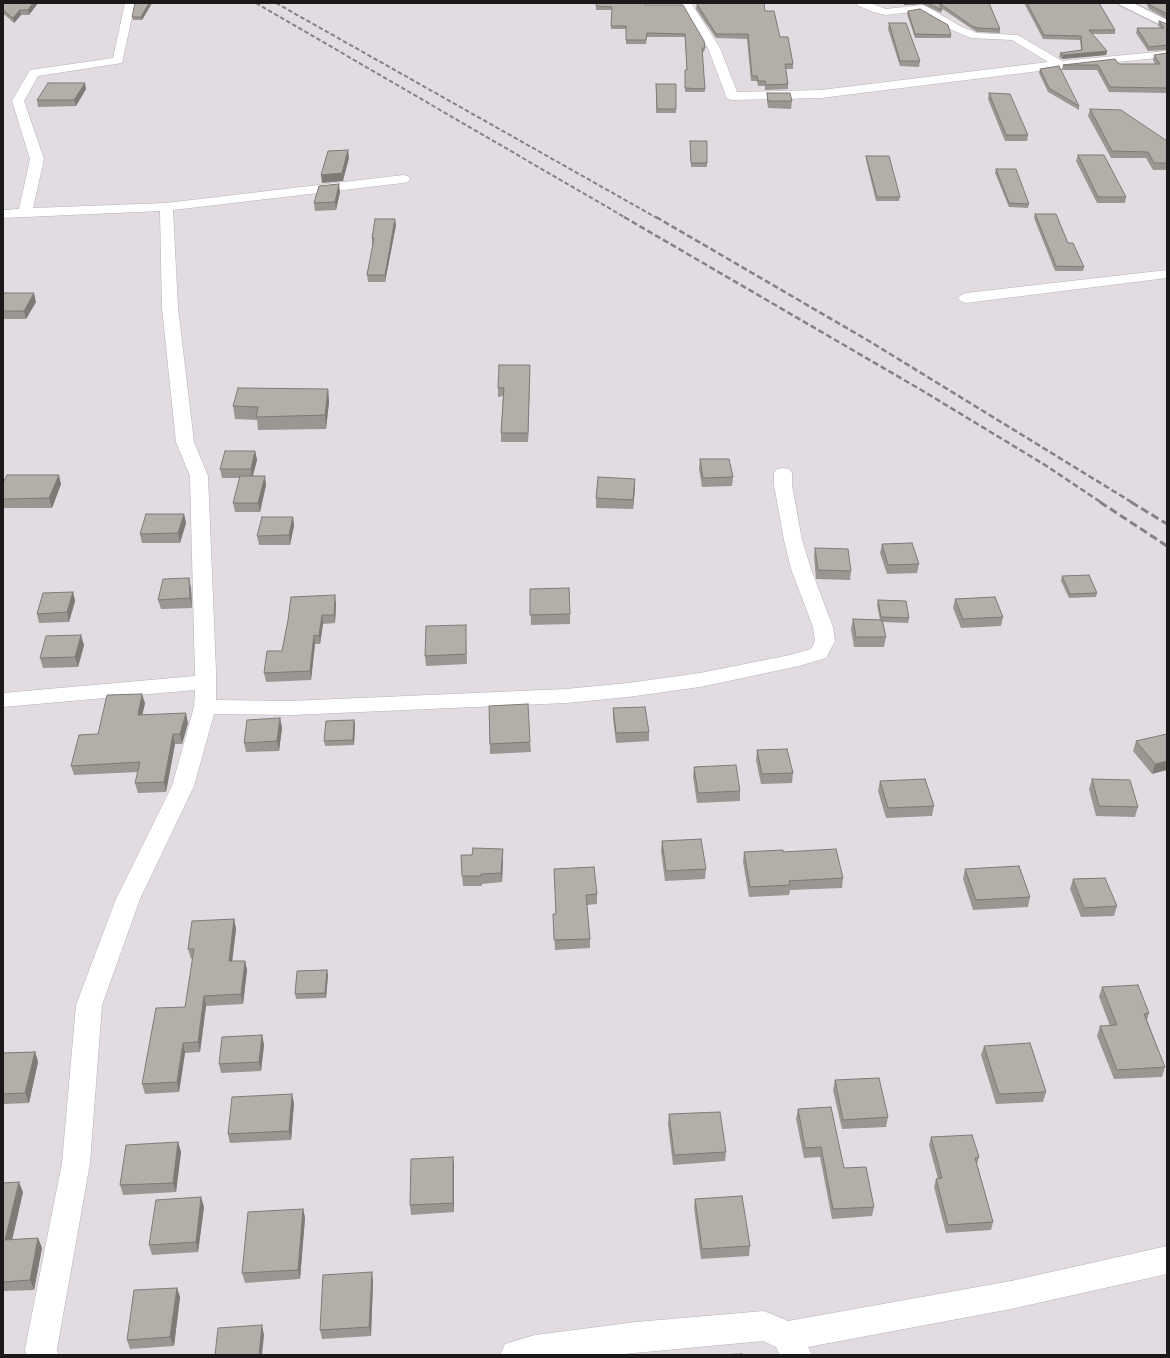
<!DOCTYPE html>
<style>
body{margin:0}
#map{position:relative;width:1170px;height:1358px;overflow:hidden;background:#e2dce2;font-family:Roboto,sans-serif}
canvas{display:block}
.frame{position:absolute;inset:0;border:4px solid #1a1819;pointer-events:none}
</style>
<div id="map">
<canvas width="1170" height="1358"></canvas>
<div class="frame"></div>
</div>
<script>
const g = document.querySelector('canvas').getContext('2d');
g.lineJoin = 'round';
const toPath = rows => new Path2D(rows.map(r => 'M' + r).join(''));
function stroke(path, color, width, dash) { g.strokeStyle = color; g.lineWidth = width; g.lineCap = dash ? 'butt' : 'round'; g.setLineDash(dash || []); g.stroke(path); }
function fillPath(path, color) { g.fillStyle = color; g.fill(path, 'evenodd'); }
const street = toPath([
 [125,3,135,3,122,63,38,76,24,101,44,159,33,208,166,203,403,175,408,176,410,179,408,182,403,183,173,210,178,308,194,442,208,476,216,671,216,700,291,701,566,689,628,683,700,673,790,655,811,649,815,641,813,627,791,569,784,540,774,485,774,473,777,469,783,468,789,469,792,473,792,485,802,540,811,569,833,627,835,641,826,658,799,666,700,687,628,697,566,703,291,715,214,714,194,786,140,899,102,1005,90,1163,57,1349,58,1355,26,1355,25,1349,62,1163,76,1005,116,899,172,786,194,707,195,690,3,707,3,693,195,676,190,476,176,442,162,308,160,211,3,218,3,210,19,209,30,159,12,101,30,70,113,58,125,3],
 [681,3,691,3,720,48,737,92,821,90,1048,62,1012,40,971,38,952,30,920,11,886,15,873,12,857,5,856,3,870,3,886,9,922,5,926,6,960,26,977,33,1018,35,1062,61,1167,51,1167,57,1088,65,821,98,732,100,728,99,726,96,708,48,681,3],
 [1167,270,1167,278,966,303,961,301,958,298,961,295,966,293,1167,270],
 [1167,1246,1167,1274,1011,1309,808,1347,812,1355,780,1355,776,1347,763,1341,613,1355,500,1355,505,1344,535,1335,636,1322,764,1311,788,1321,1011,1281,1167,1246]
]);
const secondary = toPath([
 [1118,3,1133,3,1167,20,1167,28,1120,5,1118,3]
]);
stroke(street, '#b6b0b5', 1);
stroke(secondary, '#b6b0b5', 2);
fillPath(street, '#fff');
fillPath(secondary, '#fff');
stroke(toPath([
 [256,3,626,218],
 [276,3,657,218]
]), '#858185', 2, [4.5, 2.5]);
stroke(toPath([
 [624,217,923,391,1045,465,1102,503],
 [656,217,869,341,1133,503]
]), '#858185', 2.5, [6, 3]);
stroke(toPath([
 [1100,502,1167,546],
 [1131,502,1167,524]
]), '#858185', 3, [8, 4]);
fillPath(toPath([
 [38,3,29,15,21,15,14,23,5,15,3,15,3,6],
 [135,3,152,3,142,20,133,20,132,17],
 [596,3,645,5,705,48,704,52,702,52,705,92,685,92,685,73,687,70,685,37,647,37,646,44,626,44,626,29,611,29,612,10,596,10],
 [903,3,989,3,1000,29,1000,33,977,32,972,29,941,8,942,10,941,13,922,4,904,5],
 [1024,3,1099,3,1115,30,1115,34,1092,34,1107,51,1106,55,1062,59,1059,57,1060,53,1081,50,1080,40,1043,39],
 [1146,3,1167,3,1167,19,1149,9],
 [697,4,765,11,780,37,793,64,793,69,785,69,788,84,788,89,765,90,765,86,758,86,757,81,751,81,747,39,716,38,696,9],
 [908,11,951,35,951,38,915,38,907,14],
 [1159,21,1167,24,1167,50,1148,51,1136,33,1137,28,1160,28,1158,25],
 [889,23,920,61,919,67,900,66,888,29],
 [1167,53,1167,93,1109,92,1097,70,1062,70,1063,65,1119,64,1155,64,1153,60,1154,55],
 [1040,69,1079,106,1079,110,1048,92,1039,73],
 [656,84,676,84,676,113,656,113],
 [86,89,76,106,38,107,37,100],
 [767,93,792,101,791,109,768,108,767,101],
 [989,93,1028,135,1027,141,1005,141,988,99],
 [1090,109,1167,141,1167,170,1153,170,1146,158,1111,158,1088,116],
 [690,141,707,163,707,167,691,167],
 [1078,155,1126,197,1125,203,1097,203,1076,161],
 [866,156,900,197,899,201,876,201,866,160],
 [996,169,1029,204,1028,208,1009,207,995,173],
 [340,192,336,210,315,211,314,203],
 [1035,214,1068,243,1084,267,1083,271,1055,271,1034,218],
 [396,225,385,282,368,282,367,275,373,244,372,244,372,238],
 [3,295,36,302,26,319,3,319],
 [530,365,528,442,501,442,501,433,503,396,498,397,498,388],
 [328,389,329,402,326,429,258,430,257,420,235,419,233,406],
 [255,451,257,460,253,476,266,485,260,512,235,512,233,503,240,478,222,478,220,469],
 [700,459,733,477,732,486,702,487,699,469],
 [3,483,61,484,52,508,3,508],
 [635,488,633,509,596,508,596,498],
 [184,514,186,523,180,543,142,543,140,534],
 [293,517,294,526,290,545,259,545,257,536],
 [882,544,919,564,917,573,887,574,880,553],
 [815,548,851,571,850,580,816,579,814,557],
 [1062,576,1097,593,1096,597,1069,598,1061,581],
 [191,588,192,608,161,609,158,600],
 [530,589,570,614,570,624,531,625],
 [73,592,75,601,69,622,39,623,37,614],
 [955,599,1003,617,1001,626,961,628,953,608],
 [878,600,909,618,908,623,883,622,886,637,884,647,854,647,851,629,853,619,880,620,877,605],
 [336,604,335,623,323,624,320,644,315,644,311,680,266,682,264,673,282,651,288,620],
 [466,634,467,664,426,666,425,656],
 [84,645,78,667,43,668,40,658],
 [145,703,142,715,188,723,182,744,175,744,166,792,138,793,135,783,138,772,74,775,71,766,98,734],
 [489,706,530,742,531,752,490,754],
 [613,708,649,732,649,741,616,743,613,718],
 [280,718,282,728,279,751,246,752,244,743],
 [354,720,355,725,354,745,325,746,324,741],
 [1167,734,1152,774,1133,751,1136,741],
 [757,750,793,773,792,783,761,784,756,760],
 [694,767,740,791,740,801,697,803,693,777],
 [1092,779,1138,807,1135,817,1096,816,1089,789],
 [880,781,934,806,932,816,886,818,878,791],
 [662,841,706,869,705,879,665,881,661,851],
 [744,852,783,852,843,878,842,888,790,890,789,895,749,897,743,862],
 [472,855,503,859,502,882,482,884,482,886,463,886,462,876],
 [554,869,597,894,597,904,587,905,590,939,590,948,555,950,553,914,556,914],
 [965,869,1030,897,1028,907,973,910,963,879],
 [1073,879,1117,906,1114,916,1081,917,1070,889],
 [234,919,236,929,232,961,245,961,247,970,243,1004,206,1006,200,1052,185,1053,179,1092,145,1094,142,1084,185,1007,193,959,191,959,188,949],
 [328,975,326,998,296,999,295,994],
 [1102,987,1149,1013,1147,1020,1165,1067,1162,1077,1114,1079,1097,1036,1100,1026,1110,1026,1099,997],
 [262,1035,264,1045,261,1071,221,1073,219,1064],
 [984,1046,1046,1092,1043,1102,996,1104,981,1055],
 [35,1052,38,1062,29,1103,3,1104,3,1053],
 [835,1080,888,1117,886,1127,842,1129,833,1090],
 [294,1103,291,1140,230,1143,228,1134],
 [798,1109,874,1207,872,1216,832,1219,820,1157,804,1158,796,1119],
 [669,1114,726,1152,725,1161,673,1165,668,1124],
 [931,1137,979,1157,977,1164,993,1222,991,1230,946,1233,934,1187,936,1179,938,1179,929,1145],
 [178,1142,181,1152,176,1192,123,1195,120,1185],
 [453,1157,454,1167,454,1212,411,1215,410,1205],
 [3,1183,23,1192,12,1240,38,1238,42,1248,34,1290,3,1291],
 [695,1199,750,1246,749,1256,701,1259,694,1208],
 [204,1207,198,1252,152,1255,149,1245],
 [303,1209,305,1218,300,1279,245,1283,242,1273],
 [373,1281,371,1336,322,1339,320,1330],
 [177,1288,180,1297,174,1346,130,1349,127,1340]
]), '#9b9691');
fillPath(toPath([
 [33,3,38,3,29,15,28,10],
 [149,3,152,3,142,20,141,17],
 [905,3,922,3,922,4,904,5],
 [20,10,21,15,14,23,13,18],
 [1107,51,1106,55,1062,59,1063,55],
 [85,83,86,89,76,106,74,100],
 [348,150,349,158,343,181,322,183,321,175],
 [339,184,340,192,336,210,335,202],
 [395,219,396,225,385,282,385,275],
 [34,293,36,302,26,319,24,311],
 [530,365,530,374,528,442,528,433],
 [328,389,329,402,326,429,325,415],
 [255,451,257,460,252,478,251,469],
 [59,475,61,484,52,508,49,498],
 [265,476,266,485,260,512,258,503],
 [635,479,635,488,633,509,633,500],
 [184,514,186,523,180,543,178,533],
 [293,517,294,526,290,545,289,535],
 [189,578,191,588,192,608,190,598],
 [73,592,75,601,69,622,67,612],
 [335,595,336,604,335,623,334,615],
 [322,615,323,624,320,644,319,636],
 [81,635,84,645,78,667,75,657],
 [314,635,315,644,311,680,310,671],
 [142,694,145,703,140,725,138,715],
 [186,713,188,723,182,744,180,734],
 [280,718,282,728,279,751,277,741],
 [354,720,355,725,354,745,353,740],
 [173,734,175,744,166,792,164,782],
 [1167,761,1167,770,1152,774,1155,764],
 [503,849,503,859,502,882,501,873],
 [234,919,236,929,231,971,229,961],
 [245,961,247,970,243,1004,241,994],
 [327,970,328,975,326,998,325,993],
 [204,996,206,1006,200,1052,198,1042],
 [262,1035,264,1045,261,1071,259,1062],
 [183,1043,185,1053,179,1092,177,1082],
 [35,1052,38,1062,29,1103,25,1093],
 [292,1094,294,1103,291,1140,289,1131],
 [178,1142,181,1152,176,1192,173,1183],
 [453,1157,454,1167,454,1212,453,1203],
 [19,1182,23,1192,10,1249,5,1240],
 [201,1197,204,1207,198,1252,196,1242],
 [303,1209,305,1218,300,1279,298,1270],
 [38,1238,42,1248,34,1290,30,1280],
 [372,1272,373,1281,371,1336,369,1327],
 [177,1288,180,1297,174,1346,170,1337],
 [262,1325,264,1335,262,1355,259,1355]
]), '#7e7a76');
const building = toPath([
 [5,3,33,3,28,10,20,10,13,18,3,10,3,6,5,3],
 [135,3,149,3,141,17,132,17,135,3],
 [596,3,645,3,645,5,683,5,704,41,705,48,702,48,705,89,685,88,685,70,687,70,685,34,647,33,646,40,626,40,626,26,611,26,612,7,596,6,596,3],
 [699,3,764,3,765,11,774,11,780,37,788,37,793,64,785,64,788,84,766,85,765,81,758,81,757,76,752,76,748,34,716,34,697,4,699,3],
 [928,3,989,3,1000,29,978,28,972,26,939,3,942,10,928,3],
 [1027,3,1099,3,1115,30,1089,30,1107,51,1063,55,1060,53,1082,50,1081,36,1044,35,1027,3],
 [1149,3,1167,3,1167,14,1150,5,1149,3],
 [920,9,948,25,951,35,915,34,908,11,920,9],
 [1159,21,1167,24,1167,45,1149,47,1137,28,1164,28,1159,21],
 [889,23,906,23,920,61,900,61,889,23],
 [1167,53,1167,88,1110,87,1098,65,1063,65,1115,59,1119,64,1160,64,1154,55,1167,53],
 [1059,66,1079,106,1049,88,1040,69,1059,66],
 [48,83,85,83,74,100,37,100,48,83],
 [656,84,676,84,676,109,657,109,656,84],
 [767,93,790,93,792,101,768,101,767,93],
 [989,93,1010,94,1028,135,1006,135,989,93],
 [1090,109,1121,110,1167,141,1167,163,1154,163,1148,152,1112,151,1090,109],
 [690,141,707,141,707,163,691,163,690,141],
 [348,150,342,173,321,175,328,151,348,150],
 [1078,155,1104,155,1126,197,1098,197,1078,155],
 [866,156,889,156,900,197,877,197,866,156],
 [996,169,1016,169,1029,204,1009,203,996,169],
 [339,184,335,202,314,203,319,186,339,184],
 [1035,214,1056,214,1068,243,1073,243,1084,267,1056,266,1035,214],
 [375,219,395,219,385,275,367,275,374,238,372,238,375,219],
 [4,293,34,293,24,311,3,311,3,295,4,293],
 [499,365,530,365,528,433,501,433,504,388,498,388,499,365],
 [238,388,328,389,325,415,256,417,258,407,233,406,238,388],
 [225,451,255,451,251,469,220,469,225,451],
 [700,459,729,459,733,477,703,478,700,459],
 [7,475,59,475,49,498,3,499,3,483,7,475],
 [240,476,265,476,258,503,233,503,240,476],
 [598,477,635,479,633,500,596,498,598,477],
 [146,514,184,514,178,533,140,534,146,514],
 [262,517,293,517,289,535,257,536,262,517],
 [912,543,919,564,888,565,882,544,912,543],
 [815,548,848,549,851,571,818,570,815,548],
 [1089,575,1097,593,1070,594,1062,576,1089,575],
 [189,578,190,598,158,600,163,579,189,578],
 [569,588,570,614,530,615,530,589,569,588],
 [73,592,67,612,37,614,43,593,73,592],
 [335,595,334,615,322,615,319,636,314,635,310,671,264,673,267,651,282,651,288,620,291,597,335,595],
 [995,597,1003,617,963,619,955,599,995,597],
 [878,600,906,601,909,618,881,617,878,600],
 [853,619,882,620,886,637,856,637,853,619],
 [466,625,466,654,425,656,426,626,466,625],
 [81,635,75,657,40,658,46,636,81,635],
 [142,694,138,715,186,713,180,734,173,734,164,782,135,783,140,762,71,766,79,735,98,734,107,695,142,694],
 [528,704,530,742,490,744,489,706,528,704],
 [645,707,649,732,616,733,613,708,645,707],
 [280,718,277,741,244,743,247,720,280,718],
 [354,720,353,740,324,741,326,721,354,720],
 [1167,734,1167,761,1155,764,1136,741,1167,734],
 [787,749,793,773,762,774,757,750,787,749],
 [736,765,740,791,698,793,694,767,736,765],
 [925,779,934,806,888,808,880,781,925,779],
 [1092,779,1130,780,1138,807,1099,806,1092,779],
 [701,839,706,869,666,871,662,841,701,839],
 [473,848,503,849,501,873,481,874,481,876,462,876,461,855,472,855,473,848],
 [836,849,843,878,789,881,790,885,750,887,744,852,783,850,783,852,836,849],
 [1019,866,1030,897,976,900,965,869,1019,866],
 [594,867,597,894,586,895,590,939,554,940,553,914,556,914,554,869,594,867],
 [1105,878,1117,906,1084,908,1073,879,1105,878],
 [234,919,229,961,245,961,241,994,204,996,198,1042,183,1043,177,1082,142,1084,156,1008,185,1007,194,949,188,949,192,921,234,919],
 [327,970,325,993,295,994,297,971,327,970],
 [1138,985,1149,1013,1144,1014,1165,1067,1117,1070,1100,1026,1117,1025,1102,987,1138,985],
 [262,1035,259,1062,219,1064,222,1037,262,1035],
 [1030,1043,1046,1092,999,1094,984,1046,1030,1043],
 [35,1052,25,1093,3,1094,3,1053,35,1052],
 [879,1078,888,1117,843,1120,835,1080,879,1078],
 [292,1094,289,1131,228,1134,232,1097,292,1094],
 [831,1107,844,1168,866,1167,874,1207,833,1209,821,1147,805,1148,798,1109,831,1107],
 [720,1112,726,1152,674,1155,669,1114,720,1112],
 [972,1135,979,1157,975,1158,993,1222,948,1225,936,1179,942,1178,931,1137,972,1135],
 [178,1142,173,1183,120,1185,126,1145,178,1142],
 [453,1157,453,1203,410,1205,411,1159,453,1157],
 [19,1182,5,1240,38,1238,30,1280,3,1282,3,1183,19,1182],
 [742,1196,750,1246,702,1249,695,1199,742,1196],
 [201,1197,196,1242,149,1245,156,1200,201,1197],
 [303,1209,298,1270,242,1273,248,1212,303,1209],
 [372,1272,369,1327,320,1330,323,1275,372,1272],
 [177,1288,170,1337,127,1340,134,1290,177,1288],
 [262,1325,259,1355,215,1355,218,1328,262,1325],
 [742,1354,742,1355,718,1355,742,1354]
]);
fillPath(building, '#b4aea9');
stroke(building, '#7e7a76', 1);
</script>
